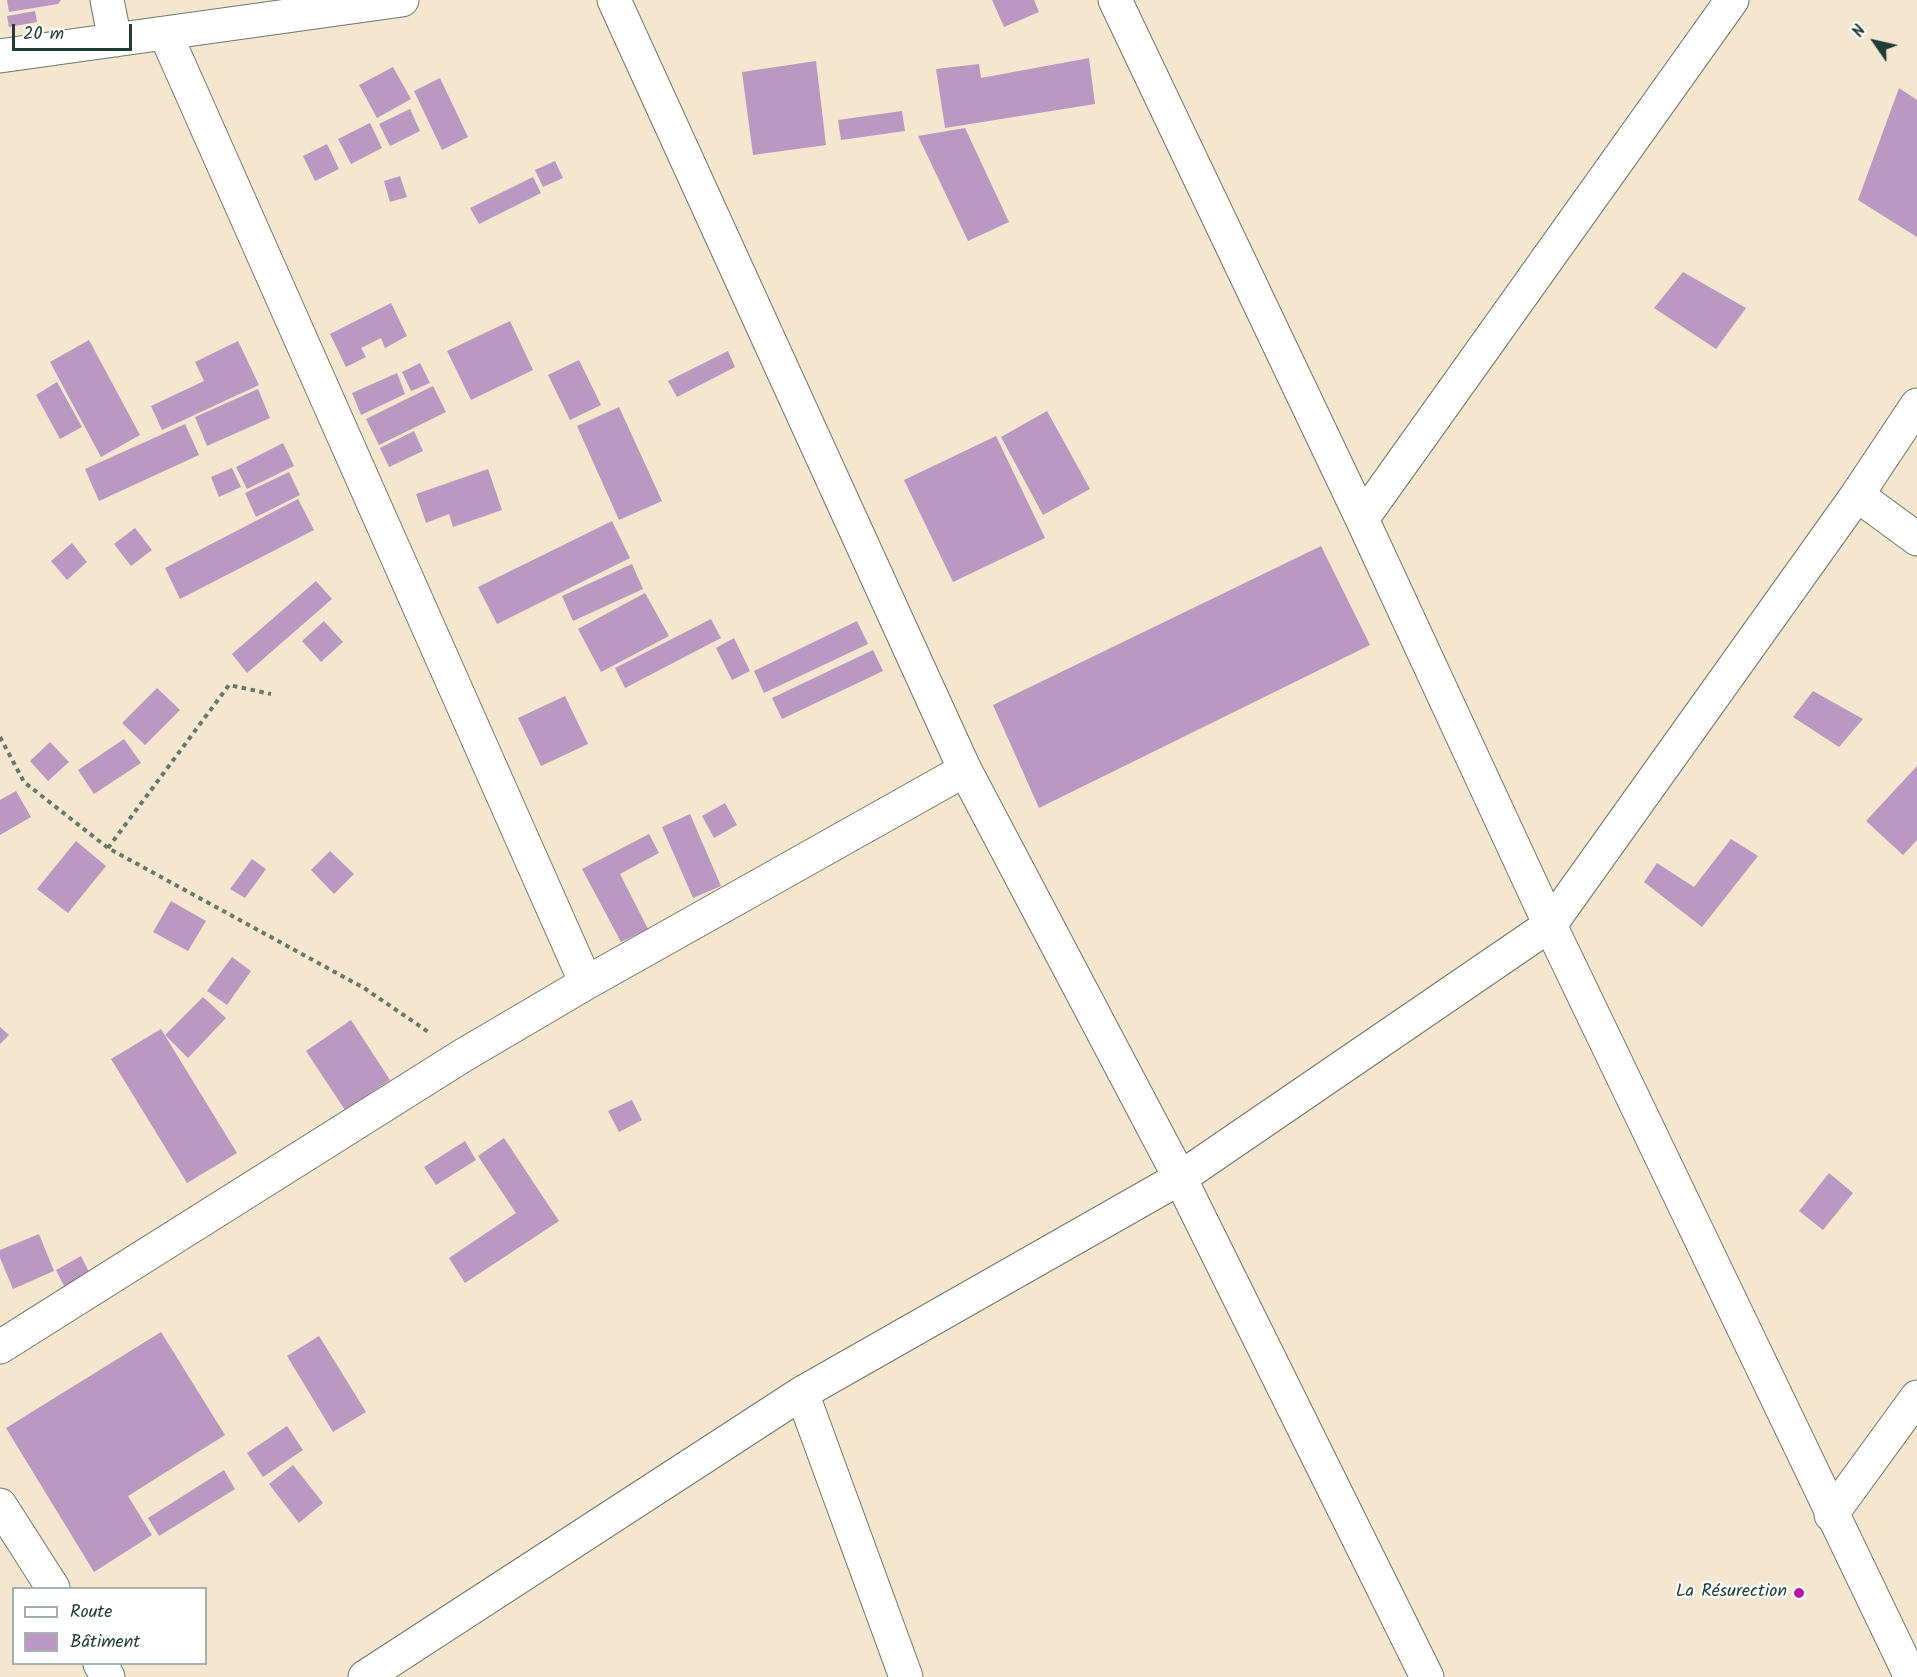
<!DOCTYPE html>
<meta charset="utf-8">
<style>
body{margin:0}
#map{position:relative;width:1917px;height:1677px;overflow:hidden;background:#f4e6cf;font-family:Kalam,sans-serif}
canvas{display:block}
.legend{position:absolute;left:12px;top:1587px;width:195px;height:78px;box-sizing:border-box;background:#fff;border:2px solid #a5b1ae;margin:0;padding:8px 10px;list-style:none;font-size:18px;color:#1f3d34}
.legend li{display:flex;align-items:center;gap:12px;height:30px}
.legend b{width:30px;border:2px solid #a5b1ae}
.north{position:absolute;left:1845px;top:12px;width:60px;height:60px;-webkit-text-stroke:4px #fff;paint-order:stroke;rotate:304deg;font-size:16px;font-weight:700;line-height:24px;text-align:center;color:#1f3d34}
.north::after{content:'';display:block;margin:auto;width:21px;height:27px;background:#1f3d34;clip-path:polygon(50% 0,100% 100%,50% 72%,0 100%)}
.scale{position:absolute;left:12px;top:24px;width:120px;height:27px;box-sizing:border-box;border:3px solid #1f3d34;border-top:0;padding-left:8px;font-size:18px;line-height:21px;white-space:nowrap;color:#1f3d34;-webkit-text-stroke:4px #fff;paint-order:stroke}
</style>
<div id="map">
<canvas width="1917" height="1677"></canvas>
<ul class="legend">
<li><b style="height:8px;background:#fff"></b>Route</li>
<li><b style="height:16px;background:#bb98c1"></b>Bâtiment</li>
</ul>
<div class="north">N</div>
<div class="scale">20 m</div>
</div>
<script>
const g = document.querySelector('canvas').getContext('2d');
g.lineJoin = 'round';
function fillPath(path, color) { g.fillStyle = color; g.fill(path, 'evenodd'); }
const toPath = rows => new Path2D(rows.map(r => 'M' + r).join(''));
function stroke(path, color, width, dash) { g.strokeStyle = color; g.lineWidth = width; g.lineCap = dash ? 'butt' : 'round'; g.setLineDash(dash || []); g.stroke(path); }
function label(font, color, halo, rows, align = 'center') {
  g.font = font + ' Kalam,sans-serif'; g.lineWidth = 4.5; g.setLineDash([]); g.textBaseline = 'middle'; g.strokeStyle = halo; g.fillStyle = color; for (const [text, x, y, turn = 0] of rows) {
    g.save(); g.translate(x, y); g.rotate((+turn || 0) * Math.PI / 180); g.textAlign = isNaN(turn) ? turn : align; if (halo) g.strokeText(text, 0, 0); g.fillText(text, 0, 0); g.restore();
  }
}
fillPath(toPath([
 [7,0,61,0,58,4,9,12],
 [992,0,1034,0,1039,12,1004,27],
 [35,11,37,22,9,27,7,16],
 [1089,58,1095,104,945,128,936,69,979,64,981,78],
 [816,61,826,145,753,155,742,72],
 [393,67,411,99,377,118,359,85],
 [440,78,468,137,442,150,414,91],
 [1899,88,1917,100,1917,237,1858,200],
 [410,109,420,131,390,146,379,124],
 [902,111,905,131,841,140,838,120],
 [370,123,382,148,351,164,338,139],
 [965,128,1009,222,968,241,918,136],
 [327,144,339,169,315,181,303,156],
 [555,161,563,178,543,187,535,170],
 [400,176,407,197,390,202,384,181],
 [533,177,541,193,479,224,470,208],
 [1683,272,1746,308,1716,349,1654,308],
 [391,303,407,336,385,348,381,338,361,348,366,357,346,367,330,334],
 [510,321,533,370,471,400,447,351],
 [89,340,140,435,101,457,50,362],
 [238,341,259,385,162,430,151,406,204,381,195,362],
 [728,351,735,367,677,397,668,381],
 [579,360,601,405,570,420,548,375],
 [420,363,430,383,411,391,402,372],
 [397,373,405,394,361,415,352,393],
 [57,382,82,427,60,439,36,395],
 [433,386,446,412,379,445,366,419],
 [258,389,270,418,207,446,195,417],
 [619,407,662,501,619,520,577,426],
 [1047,411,1090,489,1043,515,1001,437],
 [185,424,199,455,99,501,85,469],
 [414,431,423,451,389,467,380,448],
 [996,436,1045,538,953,582,904,480],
 [283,443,294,466,247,489,236,467],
 [232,468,241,487,219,497,211,477],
 [488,469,502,510,453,527,449,514,426,523,416,494],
 [289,472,300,495,256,517,245,493],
 [298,499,314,530,180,599,165,568],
 [612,521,630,558,497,624,478,587],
 [135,528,152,550,131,566,114,544],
 [72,543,87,562,67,580,51,561],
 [1321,546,1370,645,1039,808,993,705],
 [632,564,643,589,573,621,562,596],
 [316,581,332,599,247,673,232,654],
 [645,593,669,636,601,672,578,629],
 [711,619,721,638,625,688,615,668],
 [324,621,343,642,321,662,302,641],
 [857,621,868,644,764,693,754,671],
 [734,638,750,671,732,680,716,648],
 [873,650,883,671,782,719,772,698],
 [157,688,180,710,145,745,122,723],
 [1813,691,1863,719,1839,747,1793,717],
 [565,696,588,744,541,766,518,718],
 [124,739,141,763,94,794,78,770],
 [50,742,69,762,48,781,30,761],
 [1917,766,1917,840,1903,855,1866,821],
 [16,791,31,817,0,835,0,800],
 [725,803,737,825,714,838,702,816],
 [690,814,721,886,693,898,662,827],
 [649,834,659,853,620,874,648,929,621,942,582,869],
 [1731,839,1758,856,1702,927,1644,882,1657,863,1694,887],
 [76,841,106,866,68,913,37,889],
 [330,851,354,874,334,894,311,870],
 [252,859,266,869,245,898,230,889],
 [171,901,206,921,188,951,153,932],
 [232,957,251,971,227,1005,207,991],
 [203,997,226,1018,188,1058,165,1035],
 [351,1020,390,1080,345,1110,306,1051],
 [0,1027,9,1035,0,1044],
 [161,1029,237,1153,187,1183,111,1059],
 [632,1100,642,1120,619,1132,608,1111],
 [504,1138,559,1221,465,1283,449,1258,516,1213,478,1156],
 [465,1141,476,1160,436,1185,424,1167],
 [1829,1173,1853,1193,1823,1230,1799,1211],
 [39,1234,54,1271,13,1289,0,1258,0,1250],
 [81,1256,91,1276,66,1290,56,1270],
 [161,1332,225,1435,128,1496,152,1535,94,1572,6,1428],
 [319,1336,366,1412,333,1432,287,1356],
 [287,1426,303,1450,263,1477,247,1453],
 [293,1465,323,1503,299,1523,269,1484],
 [224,1470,235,1489,159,1536,148,1518]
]), '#bb98c1');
const minor = toPath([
 [107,0,115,40],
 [614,0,965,770,1180,1178,1427,1677],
 [1115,0,1362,519,1550,925,1911,1677],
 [165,33,586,983],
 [0,56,402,0],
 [1857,495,1917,539],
 [1362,519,1732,0],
 [0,1347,462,1056,586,983,965,770],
 [802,1393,906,1677],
 [0,1505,53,1588],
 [1831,1515,1917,1397],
 [100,1664,108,1677],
 [365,1677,802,1393,1180,1178,1550,925,1857,495,1917,405]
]);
stroke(minor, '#6a786a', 35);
stroke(toPath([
 [0,737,24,782,108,848,364,988,430,1033],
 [108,848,229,685,271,694]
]), '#6a786a', 4, [4.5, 4.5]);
stroke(minor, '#fff', 33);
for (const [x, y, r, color] of [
 [1799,1593,6,"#b5179e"]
]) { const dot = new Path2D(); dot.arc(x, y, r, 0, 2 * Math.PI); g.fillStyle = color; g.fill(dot); stroke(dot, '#fff', 2); }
label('18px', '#1f3d34', '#fff', [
 ["La Résurection",1787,1593]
], 'right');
</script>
